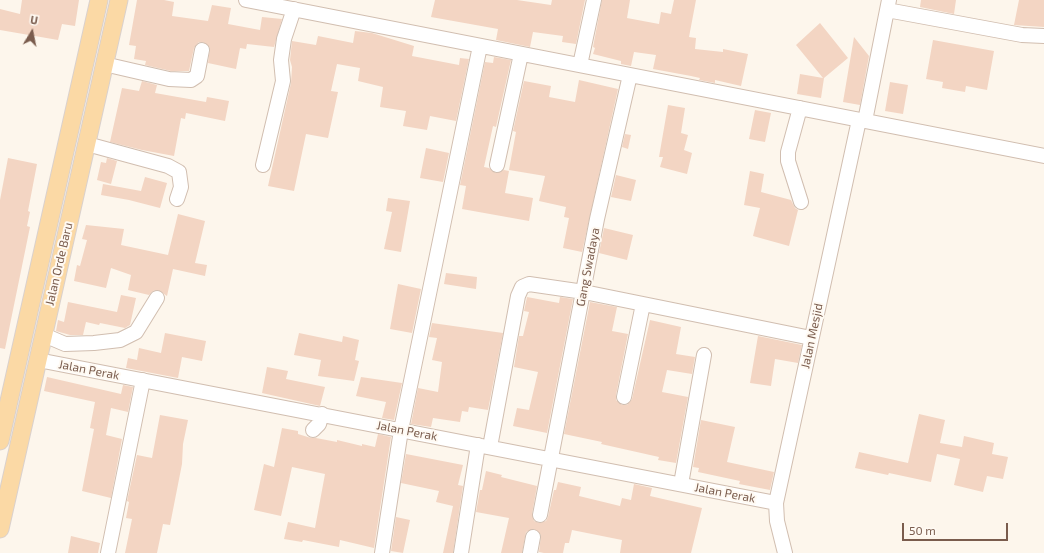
<!DOCTYPE html>
<style>
body{margin:0}
#map{position:relative;width:1044px;height:553px;overflow:hidden;background:#fdf6ec;font-family:"Exo 2",sans-serif}
canvas{display:block}
.north{position:absolute;left:12px;top:12px;width:40px;height:40px;-webkit-text-stroke:3px #fffaf3;paint-order:stroke;rotate:10deg;font-size:11px;font-weight:700;line-height:16px;text-align:center;color:#7a5c4d}
.north::after{content:'';display:block;margin:auto;width:14px;height:18px;background:#7a5c4d;clip-path:polygon(50% 0,100% 100%,50% 72%,0 100%)}
.scale{position:absolute;left:902px;top:523px;width:106px;height:18px;box-sizing:border-box;border:2px solid #7a5c4d;border-top:0;padding-left:5px;font-size:12px;line-height:14px;white-space:nowrap;color:#7a5c4d;-webkit-text-stroke:3px #fffaf3;paint-order:stroke}
</style>
<div id="map">
<canvas width="1044" height="553"></canvas>
<div class="north">U</div>
<div class="scale">50 m</div>
</div>
<script>
const g = document.querySelector('canvas').getContext('2d');
g.lineJoin = 'round';
function fillPath(path, color) { g.fillStyle = color; g.fill(path, 'evenodd'); }
const toPath = rows => new Path2D(rows.map(r => 'M' + r).join(''));
function stroke(path, color, width, dash) { g.strokeStyle = color; g.lineWidth = width; g.lineCap = dash ? 'butt' : 'round'; g.setLineDash(dash || []); g.stroke(path); }
function label(font, color, halo, rows, align = 'center') {
  g.font = font + ' "Exo 2",sans-serif'; g.lineWidth = 4; g.setLineDash([]); g.textBaseline = 'middle'; g.strokeStyle = halo; g.fillStyle = color; for (const [text, x, y, turn = 0] of rows) {
    g.save(); g.translate(x, y); g.rotate((+turn || 0) * Math.PI / 180); g.textAlign = isNaN(turn) ? turn : align; if (halo) g.strokeText(text, 0, 0); g.fillText(text, 0, 0); g.restore();
  }
}
fillPath(toPath([
 [22,0,79,0,75,26,62,24,58,40,0,30,0,9,20,14],
 [137,0,164,0,174,2,172,16,208,21,212,5,231,8,228,24,260,30,262,17,282,19,274,47,247,44,246,49,240,48,236,69,208,63,210,48,203,42,199,42,194,48,189,71,171,71,145,65,146,61,134,59,136,46,129,45],
 [435,0,517,0,551,5,552,0,585,0,576,44,562,42,563,36,533,32,530,47,496,40,498,29,431,17],
 [602,0,630,0,627,18,659,24,661,12,671,14,674,0,696,0,689,37,696,38,695,49,723,52,723,49,748,54,741,86,715,80,715,83,699,80,700,78,691,76,653,69,656,55,634,52,631,66,621,64,621,61,593,54,595,48,593,47],
 [921,0,956,0,954,14,920,7],
 [1019,0,1044,0,1044,27,1014,25],
 [820,23,848,58,824,78,821,98,797,94,800,74,823,78,796,45],
 [355,31,372,33,414,46,412,56,459,65,460,58,469,59,456,121,430,116,427,130,403,126,406,111,380,107,383,87,358,81,360,68,337,64,331,91,338,92,328,138,306,134,294,191,268,186,291,83,292,67,290,60,292,41,316,45,318,36,353,43],
 [854,37,869,56,860,105,843,102],
 [933,40,994,51,987,90,966,86,965,92,942,88,943,82,926,79],
 [494,57,511,60,496,127,493,126,484,167,489,168,496,173,504,170,509,171,505,193,533,198,529,221,462,209,466,186,460,185,485,62,493,63],
 [579,80,618,89,582,252,563,248,569,218,564,217,566,207,539,201,545,176,509,170,516,132,513,131,524,81,551,86,549,97,575,102],
 [142,81,157,85,155,93,206,102,207,97,229,101,225,121,186,113,185,119,181,118,174,156,142,150,110,142,122,88,139,91],
 [890,82,908,85,903,114,885,111],
 [668,105,685,108,681,133,688,135,684,150,692,153,687,174,660,167,663,157,659,157],
 [755,110,771,113,765,142,749,139],
 [625,134,631,135,628,149,622,147],
 [426,148,449,153,443,182,420,178],
 [8,158,37,164,28,211,30,212,27,226,30,227,5,349,0,348,0,200],
 [107,158,117,161,111,184,97,180,101,162,106,163],
 [750,171,764,174,761,192,791,200,795,208,798,210,789,246,753,236,760,208,744,205],
 [616,175,636,180,631,201,611,197],
 [145,177,167,183,160,208,129,200,101,195,103,184,141,191],
 [388,198,410,201,401,252,384,249,392,212,386,211],
 [178,214,205,221,195,263,207,265,205,276,173,269,167,296,158,290,153,291,149,295,128,290,131,275,111,268,106,288,74,281,77,265,80,266,87,240,82,239,86,225,124,229,121,245,168,255],
 [604,228,633,235,627,260,599,253],
 [446,273,477,277,476,289,444,284],
 [398,284,421,289,412,333,390,329],
 [121,295,136,298,130,325,125,328,100,323,99,325,86,322,83,335,70,335,56,331,58,320,64,322,68,302,117,312],
 [527,297,559,303,560,297,573,299,547,433,513,426,517,408,529,410,538,372,514,367,519,336,523,336,529,312,524,311],
 [590,302,617,307,612,331,628,334,616,395,616,400,622,405,627,405,632,399,650,320,681,327,676,354,695,357,692,374,667,370,662,392,688,397,676,463,658,460,659,457,601,444,602,442,564,434],
 [432,323,503,333,488,410,469,407,468,412,462,411,460,422,433,418,431,427,411,424,418,388,438,392,442,362,432,360,437,338,429,337],
 [165,333,206,341,202,361,182,357,178,378,126,368,128,358,137,360,139,348,161,353],
 [299,333,342,342,343,336,359,340,355,360,359,361,354,381,318,376,321,360,294,355],
 [758,336,802,345,798,363,775,359,771,386,750,383],
 [267,367,288,371,286,379,325,387,320,406,262,393],
 [47,377,121,394,123,385,133,387,128,412,111,408,106,435,122,439,111,498,82,491,94,429,90,428,95,402,44,391],
 [361,377,402,383,394,420,382,418,386,402,356,396],
 [919,414,945,420,940,443,962,447,964,436,994,443,992,454,1008,457,1003,479,987,476,983,492,954,485,960,459,937,454,931,482,889,473,888,475,855,468,859,452,908,463],
 [160,415,188,420,183,444,182,464,170,525,163,524,157,553,125,553,132,519,126,518,129,502,127,501,137,455,152,458],
 [701,420,735,427,727,462,774,472,770,490,739,484,740,481,698,472,699,468,693,467],
 [282,428,298,431,298,434,311,438,316,438,337,442,337,440,362,446,362,444,375,447,378,434,391,437,374,548,340,540,339,547,303,540,302,542,284,539,288,522,315,528,325,474,292,467,281,516,254,510,264,464,274,467],
 [406,454,463,465,458,485,463,486,453,553,443,553,453,506,436,502,439,491,401,483],
 [486,471,502,475,501,477,537,486,532,514,534,521,539,523,546,521,548,517,554,490,556,490,558,482,581,487,579,496,620,506,622,498,631,500,634,484,652,488,650,496,702,508,691,553,620,553,622,540,572,530,569,543,565,543,563,553,544,553,539,552,541,535,534,529,526,532,522,553,501,553,509,518,476,512,480,490,482,490],
 [396,517,410,520,403,553,391,551],
 [71,536,100,543,98,553,68,553]
]), '#f3d5c3');
const minor = toPath([
 [246,0,1044,156],
 [887,10,1022,35,1044,36],
 [104,64,169,79,191,80,197,76,202,50],
 [580,65,594,0],
 [800,108,788,152,788,161,801,202],
 [865,121,889,0],
 [87,144,168,166,179,172,181,187,177,199],
 [263,165,283,81,281,60,284,39,294,9],
 [497,165,521,54],
 [44,335,65,344,94,343,120,340,136,332,157,298],
 [38,360,776,503],
 [624,397,643,304],
 [313,430,319,424,322,414],
 [490,447,518,296,522,287,529,284,584,292,811,338],
 [681,484,704,355],
 [540,515,597,219,630,75],
 [108,553,143,380],
 [382,553,401,430,480,46],
 [461,553,478,445],
 [530,553,533,537],
 [785,553,777,521,776,503,859,120]
]);
const major = toPath([
 [0,441,99,0],
 [0,529,119,0]
]);
stroke(minor, '#d1beb0', 16);
stroke(major, '#dad1cd', 19);
stroke(minor, '#fff', 14);
stroke(major, '#fbd9a5', 17);
label('12px', '#7a5c4d', '#fffaf3', [
 ["Jalan Orde Baru",59,264,-77],
 ["Gang Swadaya",588,267,-79],
 ["Jalan Mesjid",812,336,-78],
 ["Jalan Perak",89,370,11],
 ["Jalan Perak",407,431,11],
 ["Jalan Perak",725,493,11]
]);
</script>
